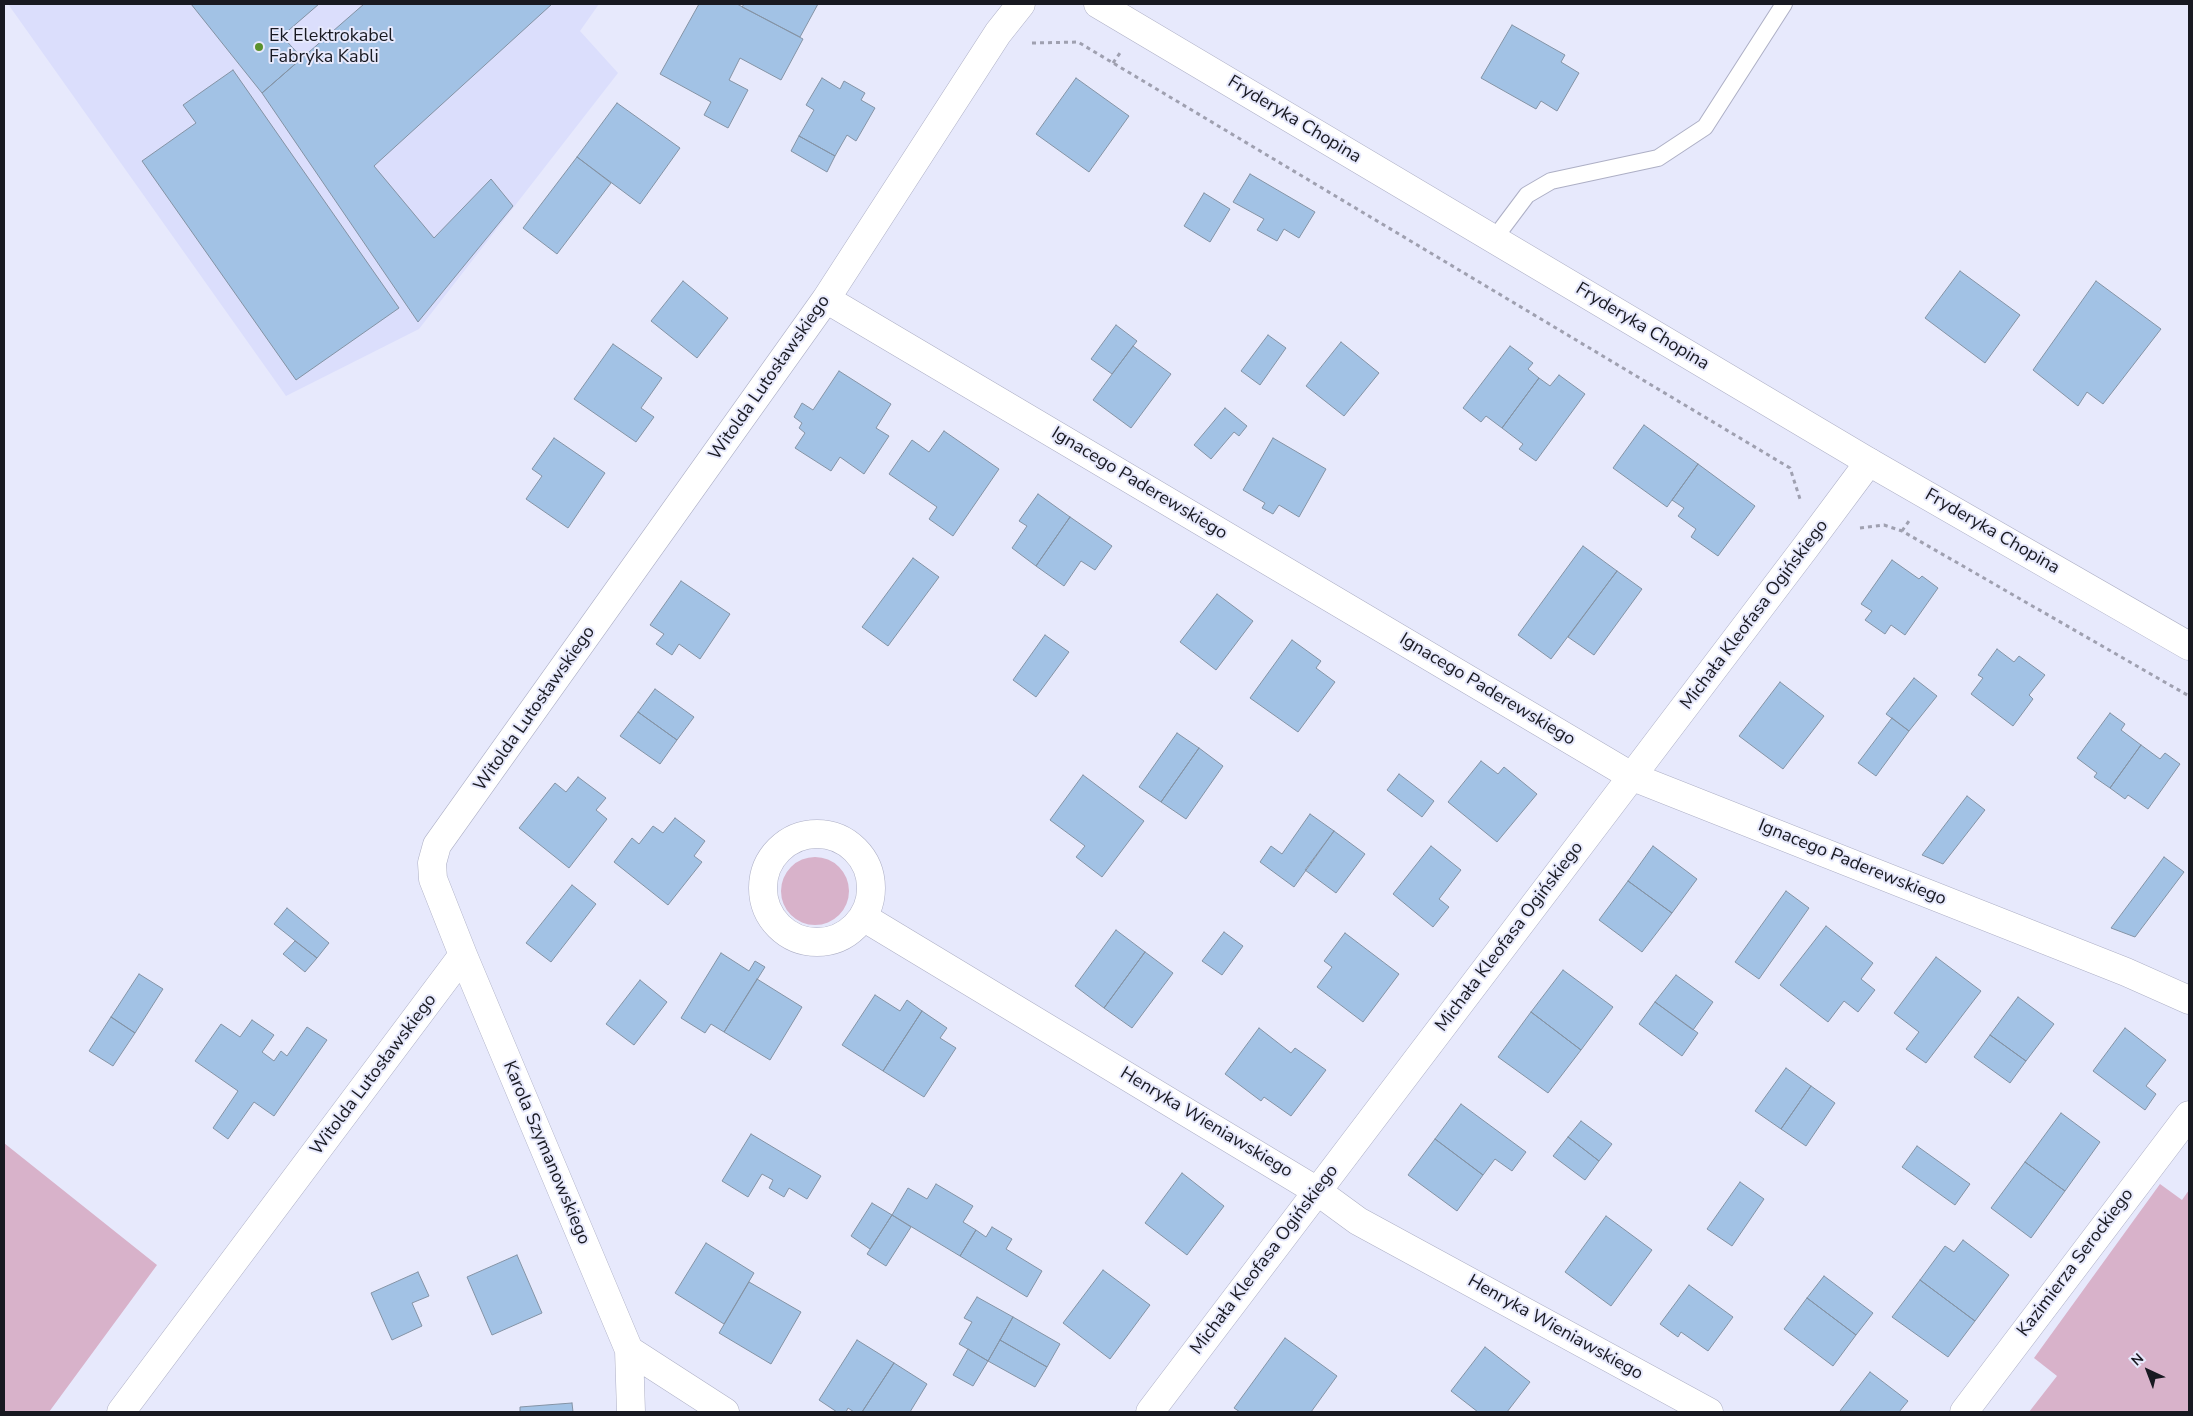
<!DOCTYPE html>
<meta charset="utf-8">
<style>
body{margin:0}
#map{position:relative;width:2193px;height:1416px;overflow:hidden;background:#e7e9fc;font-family:"Nunito Sans",sans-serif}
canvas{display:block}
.frame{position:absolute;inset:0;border:5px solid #181921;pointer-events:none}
.north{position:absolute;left:2123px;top:1346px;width:50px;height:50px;-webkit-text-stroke:4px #e7e9fc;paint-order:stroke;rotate:317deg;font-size:14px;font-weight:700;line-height:20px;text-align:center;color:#181921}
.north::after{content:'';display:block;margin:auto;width:18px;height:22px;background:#181921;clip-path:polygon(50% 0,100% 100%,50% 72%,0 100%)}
</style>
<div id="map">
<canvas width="2193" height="1416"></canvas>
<div class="frame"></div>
<div class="north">N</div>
</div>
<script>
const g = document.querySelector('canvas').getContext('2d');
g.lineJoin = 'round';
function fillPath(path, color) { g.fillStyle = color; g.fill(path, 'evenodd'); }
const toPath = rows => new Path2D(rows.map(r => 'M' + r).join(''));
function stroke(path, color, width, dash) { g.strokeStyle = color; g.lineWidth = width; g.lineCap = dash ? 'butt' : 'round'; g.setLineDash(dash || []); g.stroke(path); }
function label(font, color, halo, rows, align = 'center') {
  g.font = font + ' "Nunito Sans",sans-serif'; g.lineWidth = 4; g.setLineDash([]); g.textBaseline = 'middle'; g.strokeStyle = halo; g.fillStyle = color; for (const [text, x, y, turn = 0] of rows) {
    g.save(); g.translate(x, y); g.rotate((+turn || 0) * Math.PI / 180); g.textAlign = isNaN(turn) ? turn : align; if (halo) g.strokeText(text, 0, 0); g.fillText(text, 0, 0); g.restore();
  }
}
fillPath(toPath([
 [8,4,599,4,580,31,618,73,419,329,286,396]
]), '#dbdefc');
fillPath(toPath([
 '781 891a34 34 0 1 1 68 0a34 34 0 1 1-68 0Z',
 [4,1143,157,1265,49,1412,4,1412],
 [2160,1184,2182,1200,2189,1190,2189,1412,2029,1412,2057,1376,2034,1358]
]), '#d8b2ca');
const building = toPath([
 [191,4,319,4,282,36,302,58,262,93,191,4],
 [364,4,552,4,374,166,434,238,491,179,513,206,418,322,262,93,364,4],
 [699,4,737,4,803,39,781,80,740,58,729,80,748,90,728,128,704,115,711,102,660,74,699,4],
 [744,4,818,4,800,37,742,7,744,4],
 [1512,25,1565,55,1561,62,1579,73,1557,111,1541,101,1536,109,1481,78,1512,25],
 [233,70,399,308,296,380,142,161,196,123,183,105,233,70],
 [822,78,840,89,844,81,865,93,861,100,875,108,856,141,847,135,835,156,799,136,814,110,806,105,822,78],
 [1076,78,1129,116,1089,172,1036,134,1076,78],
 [617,103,680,148,640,204,577,157,617,103],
 [799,136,835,156,827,172,791,151,799,136],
 [577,157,611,183,557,254,523,228,577,157],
 [1250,174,1315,212,1299,238,1284,229,1277,241,1257,230,1264,219,1233,202,1250,174],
 [1204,193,1230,209,1210,242,1184,226,1204,193],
 [1960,271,2020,315,1985,363,1925,318,1960,271],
 [683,281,728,318,697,358,651,321,683,281],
 [2096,281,2161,329,2103,404,2087,392,2078,406,2033,370,2096,281],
 [1116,325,1137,341,1112,374,1091,359,1116,325],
 [1268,335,1286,348,1260,385,1241,371,1268,335],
 [1341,342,1379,373,1344,416,1306,386,1341,342],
 [613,344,662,378,641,408,654,417,636,442,574,399,613,344],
 [1133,346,1171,374,1131,428,1093,400,1133,346],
 [1510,346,1533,363,1528,369,1539,378,1502,428,1486,416,1481,422,1463,408,1510,346],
 [839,371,891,404,876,428,889,436,864,474,840,457,831,471,795,448,805,433,799,428,802,423,794,417,802,403,813,410,839,371],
 [1559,375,1585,394,1536,461,1519,449,1523,444,1502,428,1539,378,1550,386,1559,375],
 [1225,408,1247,426,1239,436,1234,432,1211,459,1194,445,1225,408],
 [1644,425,1698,464,1667,507,1613,468,1644,425],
 [944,431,999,469,953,536,929,519,937,507,889,474,912,440,929,452,944,431],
 [554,438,605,473,568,528,526,499,542,476,532,469,554,438],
 [1273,438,1326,469,1299,517,1279,505,1273,514,1262,508,1265,503,1243,490,1273,438],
 [1698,464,1755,506,1718,556,1691,537,1696,529,1678,516,1684,508,1672,500,1698,464],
 [1038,494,1070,517,1036,566,1012,548,1027,526,1019,521,1038,494],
 [1070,517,1112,546,1095,570,1081,561,1064,586,1036,566,1070,517],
 [1583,546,1617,571,1551,659,1518,635,1583,546],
 [913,558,939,577,888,646,862,627,913,558],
 [1892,560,1919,579,1922,576,1938,588,1905,635,1891,625,1885,634,1865,620,1872,611,1861,604,1892,560],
 [1617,571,1642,589,1594,655,1568,637,1617,571],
 [681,581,730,614,700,659,679,644,672,655,656,644,664,634,650,625,681,581],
 [1217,594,1253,621,1216,670,1180,642,1217,594],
 [1045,635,1069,652,1036,697,1013,680,1045,635],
 [1292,640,1321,661,1316,668,1335,682,1298,732,1250,698,1292,640],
 [1997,649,2014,662,2019,656,2045,675,2029,695,2033,699,2013,726,1971,694,1983,678,1978,675,1997,649],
 [1914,678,1937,696,1909,731,1886,714,1914,678],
 [1780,682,1824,716,1783,769,1739,736,1780,682],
 [655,689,694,717,677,740,638,712,655,689],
 [638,712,677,740,660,764,620,736,638,712],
 [2110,713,2125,724,2121,730,2141,745,2110,788,2094,777,2097,773,2077,758,2110,713],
 [1892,718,1909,731,1876,776,1858,763,1892,718],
 [1177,733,1199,748,1161,802,1139,787,1177,733],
 [2141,745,2160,759,2165,753,2180,764,2148,809,2128,795,2125,799,2110,788,2141,745],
 [1199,748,1223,766,1186,819,1161,802,1199,748],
 [1481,761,1498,774,1504,767,1537,794,1497,842,1448,802,1481,761],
 [1399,774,1434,801,1422,817,1387,790,1399,774],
 [1083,775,1144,821,1102,877,1076,857,1085,846,1050,820,1083,775],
 [578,777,606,798,596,810,607,819,569,868,519,828,555,783,566,792,578,777],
 [1967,796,1985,810,1943,864,1922,855,1967,796],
 [1310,814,1334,831,1294,887,1260,862,1271,846,1282,854,1310,814],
 [675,818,705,841,694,856,702,862,668,905,614,862,632,838,639,844,653,826,663,833,675,818],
 [1334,831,1365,854,1336,893,1305,870,1334,831],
 [1431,846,1461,870,1439,899,1449,907,1433,927,1393,894,1431,846],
 [1653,846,1697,879,1672,913,1628,881,1653,846],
 [2164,857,2184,872,2135,937,2111,928,2164,857],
 [1628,881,1672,913,1642,952,1599,920,1628,881],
 [572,885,596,904,551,962,526,943,572,885],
 [1786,891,1809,908,1759,979,1735,962,1786,891],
 [287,908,329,943,317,958,274,924,287,908],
 [1826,926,1873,963,1861,979,1875,990,1858,1012,1844,1001,1828,1022,1780,985,1826,926],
 [1116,930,1145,952,1104,1008,1075,986,1116,930],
 [1224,932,1243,946,1222,975,1202,961,1224,932],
 [1345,933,1399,974,1363,1022,1317,987,1332,967,1324,961,1345,933],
 [295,941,317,958,305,972,283,954,295,941],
 [1145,952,1173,973,1132,1028,1104,1008,1145,952],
 [721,953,749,971,755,961,765,967,724,1032,711,1024,705,1033,681,1018,721,953],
 [1936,957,1981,991,1926,1063,1906,1049,1919,1032,1894,1013,1936,957],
 [1563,970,1613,1007,1581,1050,1531,1012,1563,970],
 [139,974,163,989,135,1033,111,1017,139,974],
 [1676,975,1713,1002,1693,1030,1655,1002,1676,975],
 [757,979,802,1007,770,1060,724,1032,757,979],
 [640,980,667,1002,634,1045,606,1024,640,980],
 [875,995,900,1011,907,1000,922,1011,883,1071,842,1045,875,995],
 [2018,997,2054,1024,2026,1061,1990,1035,2018,997],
 [1655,1002,1698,1033,1682,1056,1639,1024,1655,1002],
 [922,1011,947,1028,940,1038,956,1048,924,1097,883,1071,922,1011],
 [1531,1012,1581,1050,1548,1093,1498,1057,1531,1012],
 [111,1017,135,1033,113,1066,89,1051,111,1017],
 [252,1020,274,1035,262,1052,274,1061,281,1051,287,1056,307,1027,327,1040,274,1116,254,1102,228,1139,213,1128,238,1091,195,1061,221,1024,240,1037,252,1020],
 [1259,1028,1291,1053,1295,1048,1326,1070,1291,1116,1264,1097,1261,1101,1225,1074,1259,1028],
 [2125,1028,2166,1060,2146,1086,2156,1094,2145,1110,2093,1071,2125,1028],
 [1990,1035,2026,1061,2010,1083,1974,1057,1990,1035],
 [1786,1068,1811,1086,1781,1129,1755,1111,1786,1068],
 [1811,1086,1835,1103,1806,1146,1781,1129,1811,1086],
 [1461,1104,1526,1152,1512,1171,1495,1159,1483,1175,1435,1139,1461,1104],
 [2061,1113,2100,1142,2065,1191,2025,1162,2061,1113],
 [1581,1121,1612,1144,1599,1161,1568,1137,1581,1121],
 [751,1134,821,1176,807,1199,789,1188,784,1197,769,1188,773,1180,762,1174,748,1197,722,1181,751,1134],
 [1568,1137,1599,1161,1585,1180,1553,1156,1568,1137],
 [1435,1139,1483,1175,1457,1211,1408,1175,1435,1139],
 [1917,1146,1970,1184,1955,1205,1902,1167,1917,1146],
 [2025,1162,2065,1191,2031,1238,1991,1208,2025,1162],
 [1182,1173,1224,1206,1187,1255,1145,1223,1182,1173],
 [1740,1182,1764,1199,1732,1246,1707,1229,1740,1182],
 [936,1184,973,1206,963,1222,976,1230,960,1256,892,1215,908,1188,927,1199,936,1184],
 [872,1203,892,1215,870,1249,851,1236,872,1203],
 [892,1215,911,1227,886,1266,867,1254,892,1215],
 [1606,1216,1652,1250,1611,1306,1565,1272,1606,1216],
 [992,1227,1012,1239,1006,1249,1042,1271,1027,1297,960,1256,976,1230,986,1237,992,1227],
 [1963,1240,2009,1275,1975,1321,1920,1280,1945,1246,1954,1252,1963,1240],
 [706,1243,754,1273,724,1324,675,1293,706,1243],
 [517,1255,542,1313,492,1335,467,1277,517,1255],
 [1103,1270,1150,1305,1110,1359,1063,1323,1103,1270],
 [418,1272,429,1296,412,1303,422,1326,392,1340,371,1293,418,1272],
 [1824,1276,1873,1313,1856,1335,1807,1298,1824,1276],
 [1920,1280,1975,1321,1948,1357,1892,1317,1920,1280],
 [749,1282,801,1312,771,1364,719,1333,749,1282],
 [1689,1285,1733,1317,1708,1351,1681,1332,1678,1337,1660,1324,1689,1285],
 [977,1297,1013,1317,988,1361,959,1344,972,1322,964,1318,977,1297],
 [1807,1298,1856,1335,1833,1366,1784,1329,1807,1298],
 [1013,1317,1060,1344,1047,1367,1000,1340,1013,1317],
 [1285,1338,1337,1376,1311,1412,1240,1412,1234,1408,1285,1338],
 [857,1340,894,1363,862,1412,854,1412,848,1408,846,1412,837,1412,819,1400,857,1340],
 [1000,1340,1047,1367,1035,1387,988,1361,1000,1340],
 [1485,1347,1530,1382,1507,1412,1478,1412,1451,1391,1485,1347],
 [968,1349,988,1361,973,1386,953,1375,968,1349],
 [894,1363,927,1384,910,1412,862,1412,894,1363],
 [1870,1372,1908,1401,1899,1412,1840,1411,1870,1372],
 [572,1403,573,1412,520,1412,520,1407,572,1403]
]);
fillPath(building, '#a2c2e5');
stroke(building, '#8493a5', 1);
const lane = toPath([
 [1494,239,1527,195,1551,181,1658,158,1705,127,1784,4]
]);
const street = toPath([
 [826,299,1633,777,2126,972,2189,1000],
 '763 888a54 54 0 1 1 108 0a54 54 0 1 1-108 0Z',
 [863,917,1317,1191,1358,1221,1709,1412],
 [463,955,629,1350,725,1412],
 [629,1350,631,1412],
 [121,1412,463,955,433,879,432,863,437,845,826,299,998,33,1021,4],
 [1150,1412,1805,548,1869,462],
 [1964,1412,2189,1115]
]);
const secondary = toPath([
 [1098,4,1869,462,2189,646]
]);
stroke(lane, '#adafc5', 18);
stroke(street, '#adafc5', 29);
stroke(secondary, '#adafc5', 29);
stroke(toPath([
 [1032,43,1078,42,1790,468,1800,499],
 [1113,63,1120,53],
 [1860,528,1884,525,1902,531,2189,696],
 [1902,531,1909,521]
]), '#9fa0b0', 3, [4, 4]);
stroke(lane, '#fff', 16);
stroke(street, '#fff', 28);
stroke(secondary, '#fff', 28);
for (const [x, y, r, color] of [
 [259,47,5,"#5b912d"]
]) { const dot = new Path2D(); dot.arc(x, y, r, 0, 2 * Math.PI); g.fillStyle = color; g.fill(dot); stroke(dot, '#e7e9fc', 2); }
label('18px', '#181921', '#e7e9fc', [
 ["Ek Elektrokabel",269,37],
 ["Fabryka Kabli",269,58]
], 'left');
label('18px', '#181921', '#e7e9fc', [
 ["Fryderyka Chopina",1294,120,31],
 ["Fryderyka Chopina",1642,327,31],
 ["Witolda Lutosławskiego",770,378,-55],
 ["Ignacego Paderewskiego",1139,484,31],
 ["Fryderyka Chopina",1992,532,30],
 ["Michała Kleofasa Ogińskiego",1755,615,-53],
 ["Ignacego Paderewskiego",1487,690,31],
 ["Witolda Lutosławskiego",535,709,-55],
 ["Ignacego Paderewskiego",1852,863,22],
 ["Michała Kleofasa Ogińskiego",1510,937,-53],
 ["Witolda Lutosławskiego",374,1075,-53],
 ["Henryka Wieniawskiego",1206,1123,31],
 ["Karola Szymanowskiego",546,1153,67],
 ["Michała Kleofasa Ogińskiego",1265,1260,-53],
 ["Kazimierza Serockiego",2076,1263,-53],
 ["Henryka Wieniawskiego",1555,1328,29]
]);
</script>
